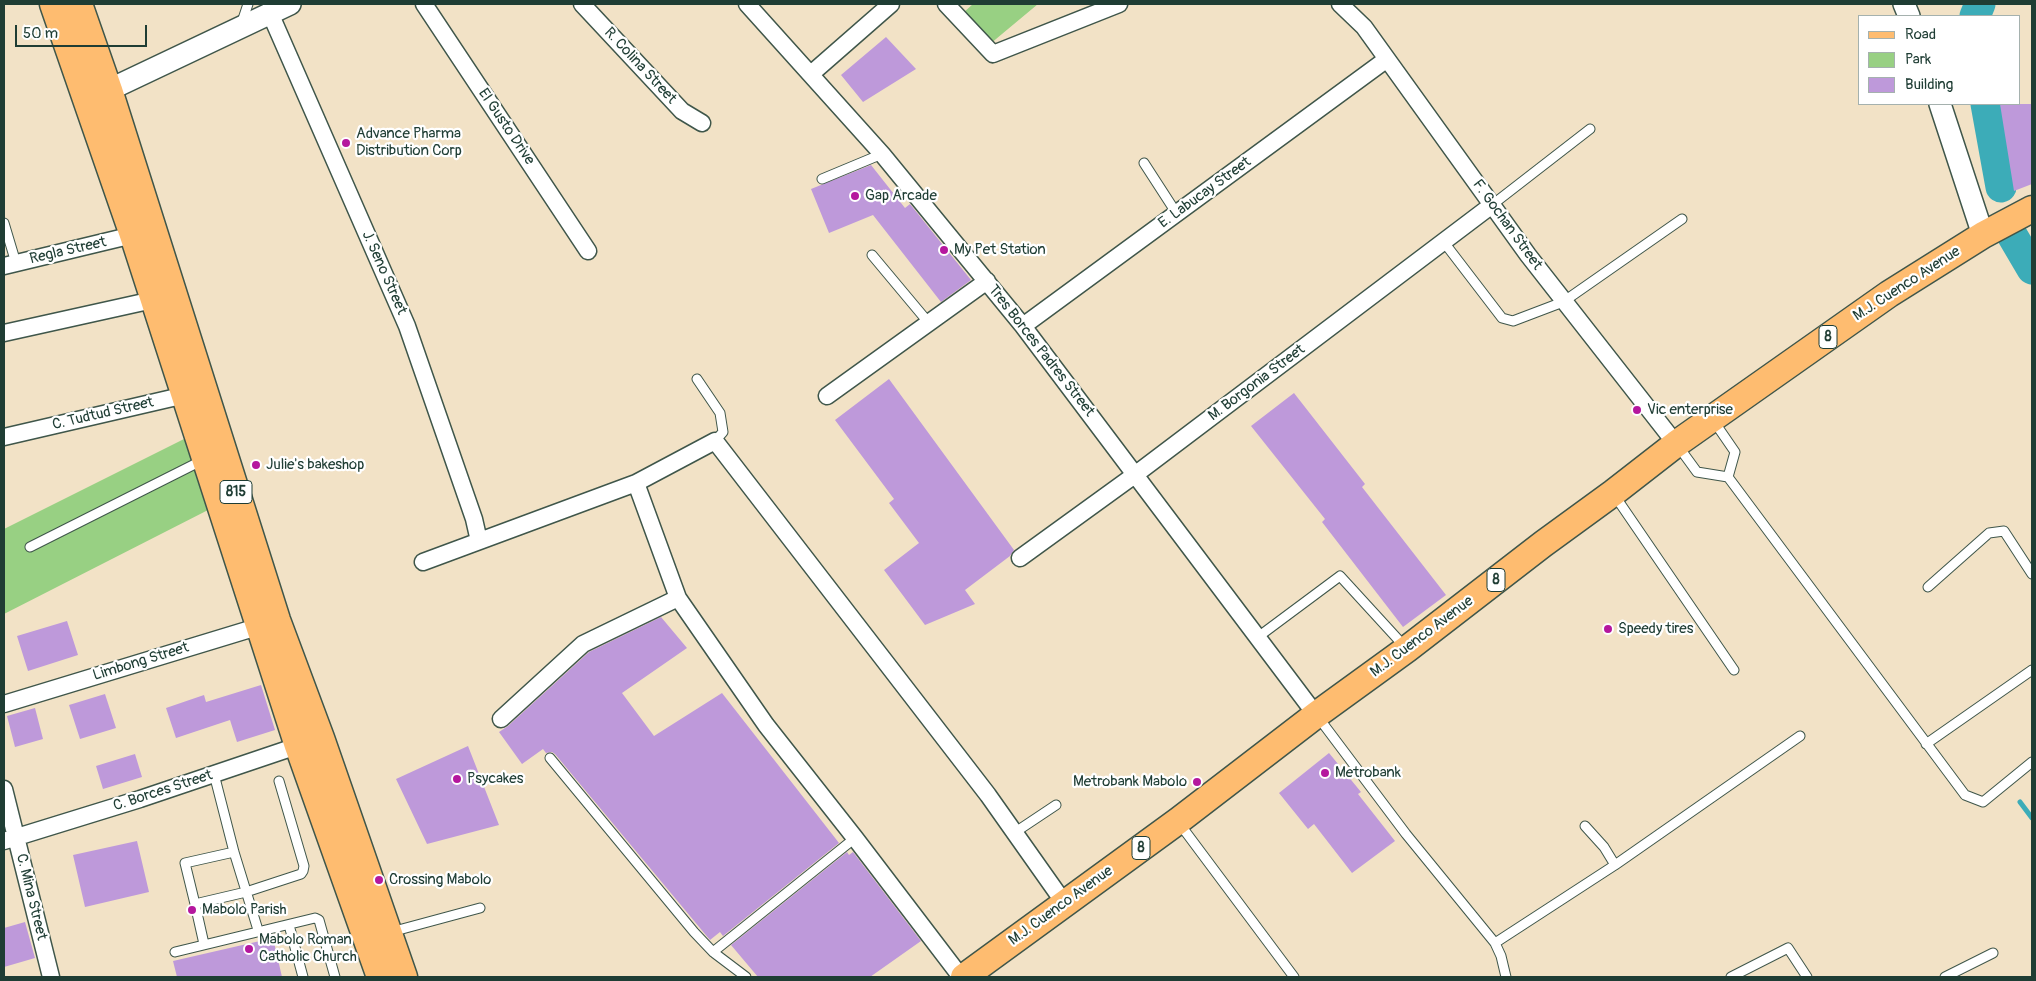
<!DOCTYPE html>
<style>
body{margin:0}
#map{position:relative;width:2036px;height:981px;overflow:hidden;background:#f2e2c6;font-family:Pangolin,sans-serif}
canvas{display:block}
.frame{position:absolute;inset:0;border:5px solid #1f3d34;pointer-events:none}
.legend{position:absolute;left:1858px;top:15px;width:162px;height:90px;box-sizing:border-box;background:#fff;border:1px solid #a5b1ae;margin:0;padding:6px 9px;list-style:none;font-size:15px;color:#1f3d34}
.legend li{display:flex;align-items:center;gap:10px;height:25px}
.legend b{width:25px;border:1px solid #a5b1ae}
.scale{position:absolute;left:15px;top:25px;width:132px;height:22px;box-sizing:border-box;border:2px solid #1f3d34;border-top:0;padding-left:6px;font-size:15px;line-height:18px;white-space:nowrap;color:#1f3d34;-webkit-text-stroke:4px #fff;paint-order:stroke}
</style>
<div id="map">
<canvas width="2036" height="981"></canvas>
<div class="frame"></div>
<ul class="legend">
<li><b style="height:6px;background:#febc70"></b>Road</li>
<li><b style="height:14px;background:#98d083"></b>Park</li>
<li><b style="height:14px;background:#be99da"></b>Building</li>
</ul>
<div class="scale">50 m</div>
</div>
<script>
const g = document.querySelector('canvas').getContext('2d');
g.lineJoin = 'round';
function fillPath(path, color) { g.fillStyle = color; g.fill(path, 'evenodd'); }
const toPath = rows => new Path2D(rows.map(r => 'M' + r).join(''));
function stroke(path, color, width, dash) { g.strokeStyle = color; g.lineWidth = width; g.lineCap = dash ? 'butt' : 'round'; g.setLineDash(dash || []); g.stroke(path); }
function label(font, color, halo, rows, align = 'center') {
  g.font = font + ' Pangolin,sans-serif'; g.lineWidth = 4.5; g.setLineDash([]); g.textBaseline = 'middle'; g.strokeStyle = halo; g.fillStyle = color; for (const [text, x, y, turn = 0] of rows) {
    g.save(); g.translate(x, y); g.rotate((+turn || 0) * Math.PI / 180); g.textAlign = isNaN(turn) ? turn : align; if (halo) g.strokeText(text, 0, 0); g.fillText(text, 0, 0); g.restore();
  }
}
fillPath(toPath([
 [973,4,1038,4,990,44,963,13],
 [186,438,212,508,4,614,4,529]
]), '#98d083');
stroke(toPath([
 [2020,802,2032,818]
]), '#3cacb8', 5);
stroke(toPath([
 [1975,16,1980,4],
 [1986,104,2001,187],
 [2012,235,2032,269]
]), '#3cacb8', 31);
fillPath(toPath([
 [886,37,916,69,863,102,841,75],
 [2000,104,2032,104,2032,184,2014,191],
 [871,165,905,208,910,204,971,280,941,302,873,215,829,233,811,189],
 [889,379,1014,550,1010,556,965,590,975,604,925,625,884,570,919,543,889,503,894,499,835,420],
 [1294,393,1365,484,1362,487,1446,595,1403,627,1322,522,1325,519,1251,426],
 [661,617,687,648,622,693,654,736,722,693,839,843,723,936,720,932,710,940,555,754,552,752,546,753,543,749,522,764,499,732,508,726,589,652],
 [67,621,78,655,28,671,17,636],
 [261,685,275,730,237,742,230,720,176,738,166,708,204,695,206,702],
 [105,694,116,728,80,739,69,705],
 [35,708,43,739,15,747,7,716],
 [468,746,499,825,427,844,396,779],
 [1329,753,1361,792,1358,794,1395,841,1352,873,1314,824,1308,829,1279,793],
 [135,754,142,777,103,789,96,766],
 [137,841,149,892,85,907,73,855],
 [847,852,849,855,853,852,921,941,870,977,758,977,731,945],
 [25,922,35,958,4,967,4,928],
 [273,938,282,977,177,977,173,961]
]), '#be99da');
const service = toPath([
 [241,25,248,4],
 [1144,163,1177,214],
 [822,179,882,154],
 [1492,205,1590,129],
 [4,223,16,263],
 [1443,241,1502,318,1513,321,1563,302,1682,219],
 [872,255,928,322],
 [697,379,720,413,723,432,715,441],
 [1713,420,1735,452,1728,477],
 [1678,446,1697,472,1728,477,1965,795,1983,802,2032,762],
 [1615,496,1734,670],
 [30,547,203,460],
 [1928,587,1989,533,2004,531,2032,574],
 [1258,637,1340,576,1405,647],
 [1318,717,1406,834,1495,943,1501,956,1506,977],
 [1926,744,2032,670],
 [550,758,694,932,713,952,746,977],
 [214,774,234,852,258,930],
 [1179,823,1294,977],
 [1585,826,1604,847,1615,865],
 [1014,833,1056,805],
 [234,852,185,863,195,904,246,892,301,874,303,871,304,866,279,781],
 [195,904,204,944],
 [289,925,303,977],
 [391,932,480,908],
 [1495,943,1615,865,1800,736],
 [175,952,315,918,319,920,335,977],
 [713,952,855,838],
 [1731,977,1788,948,1807,977],
 [1945,977,1993,953]
]);
const minor = toPath([
 [424,4,588,251],
 [582,4,682,111,702,123],
 [747,4,882,154,1023,326,1316,715],
 [946,4,993,54,1119,4],
 [1340,4,1364,27,1528,255,1676,444],
 [270,13,407,326,474,519,479,541],
 [811,74,891,4],
 [4,266,133,235],
 [1023,326,1387,59],
 [4,333,153,300],
 [827,396,987,281],
 [4,437,194,393],
 [636,483,678,598,766,725,855,838,961,977],
 [1020,558,1136,474,1492,205],
 [423,562,636,483,715,441,988,795,1065,904],
 [4,704,267,624],
 [501,719,583,644,678,598],
 [4,789,51,977],
 [4,841,140,799,306,743]
]);
const tertiary = toPath([
 [1904,4,1909,16],
 [96,96,290,4],
 [1940,104,1983,235]
]);
const primary = toPath([
 [53,4,133,235,298,746,380,977],
 [79,4,109,90,277,620,321,738,404,977],
 [964,977,1178,821,1316,715,1407,649,1543,544,1613,493,1676,444,1889,294,1983,235,2032,209]
]);
stroke(service, '#3f564a', 11);
stroke(minor, '#3f564a', 19);
stroke(tertiary, '#3f564a', 24);
stroke(primary, '#3f564a', 29);
stroke(service, '#fff', 9);
stroke(minor, '#fff', 16);
stroke(tertiary, '#fff', 21);
stroke(primary, '#febc70', 26);
for (const [x, y, r, color] of [
 [346,143,5,"#b5179e"],
 [855,196,5,"#b5179e"],
 [944,250,5,"#b5179e"],
 [1637,410,5,"#b5179e"],
 [256,465,5,"#b5179e"],
 [1608,629,5,"#b5179e"],
 [1325,773,5,"#b5179e"],
 [457,779,5,"#b5179e"],
 [1197,782,5,"#b5179e"],
 [379,880,5,"#b5179e"],
 [192,910,5,"#b5179e"],
 [249,949,5,"#b5179e"]
]) { const dot = new Path2D(); dot.arc(x, y, r, 0, 2 * Math.PI); g.fillStyle = color; g.fill(dot); stroke(dot, '#fff', 2); }
for (const [x, y, w] of [
 [1828,337,18],
 [236,492,32],
 [1496,580,18],
 [1141,848,18]
]) { const box = new Path2D(); box.roundRect(x - w / 2, y - 11.5, w, 23, 4); g.fillStyle = '#fff'; g.fill(box); stroke(box, '#1f3d34', 1); }
label('bold 14px', '#1f3d34', null, [
 ["8",1828,337],
 ["815",236,492],
 ["8",1496,580],
 ["8",1141,848]
]);
label('15px', '#1f3d34', '#fff', [
 ["R. Colina Street",640,66,47],
 ["El Gusto Drive",506,127,56],
 ["E. Labucay Street",1205,193,-36],
 ["F. Gochan Street",1507,225,54],
 ["Regla Street",68,251,-13],
 ["J. Seno Street",384,273,66],
 ["M.J. Cuenco Avenue",1907,284,-33],
 ["Tres Borces Padres Street",1041,351,52],
 ["M. Borgonia Street",1257,383,-37],
 ["C. Tudtud Street",103,414,-13],
 ["M.J. Cuenco Avenue",1422,637,-37],
 ["Limbong Street",141,662,-17],
 ["C. Borces Street",163,791,-18],
 ["C. Mina Street",31,897,76],
 ["M.J. Cuenco Avenue",1061,906,-36]
]);
label('15px', '#1f3d34', '#fff', [
 ["Advance Pharma",356,134],
 ["Distribution Corp",356,151],
 ["Gap Arcade",865,196],
 ["My Pet Station",954,250],
 ["Vic enterprise",1647,410],
 ["Julie's bakeshop",266,465],
 ["Speedy tires",1618,629],
 ["Metrobank",1335,773],
 ["Psycakes",467,779],
 ["Metrobank Mabolo",1187,782,"right"],
 ["Crossing Mabolo",389,880],
 ["Mabolo Parish",202,910],
 ["Mabolo Roman",259,940],
 ["Catholic Church",259,957]
], 'left');
</script>
